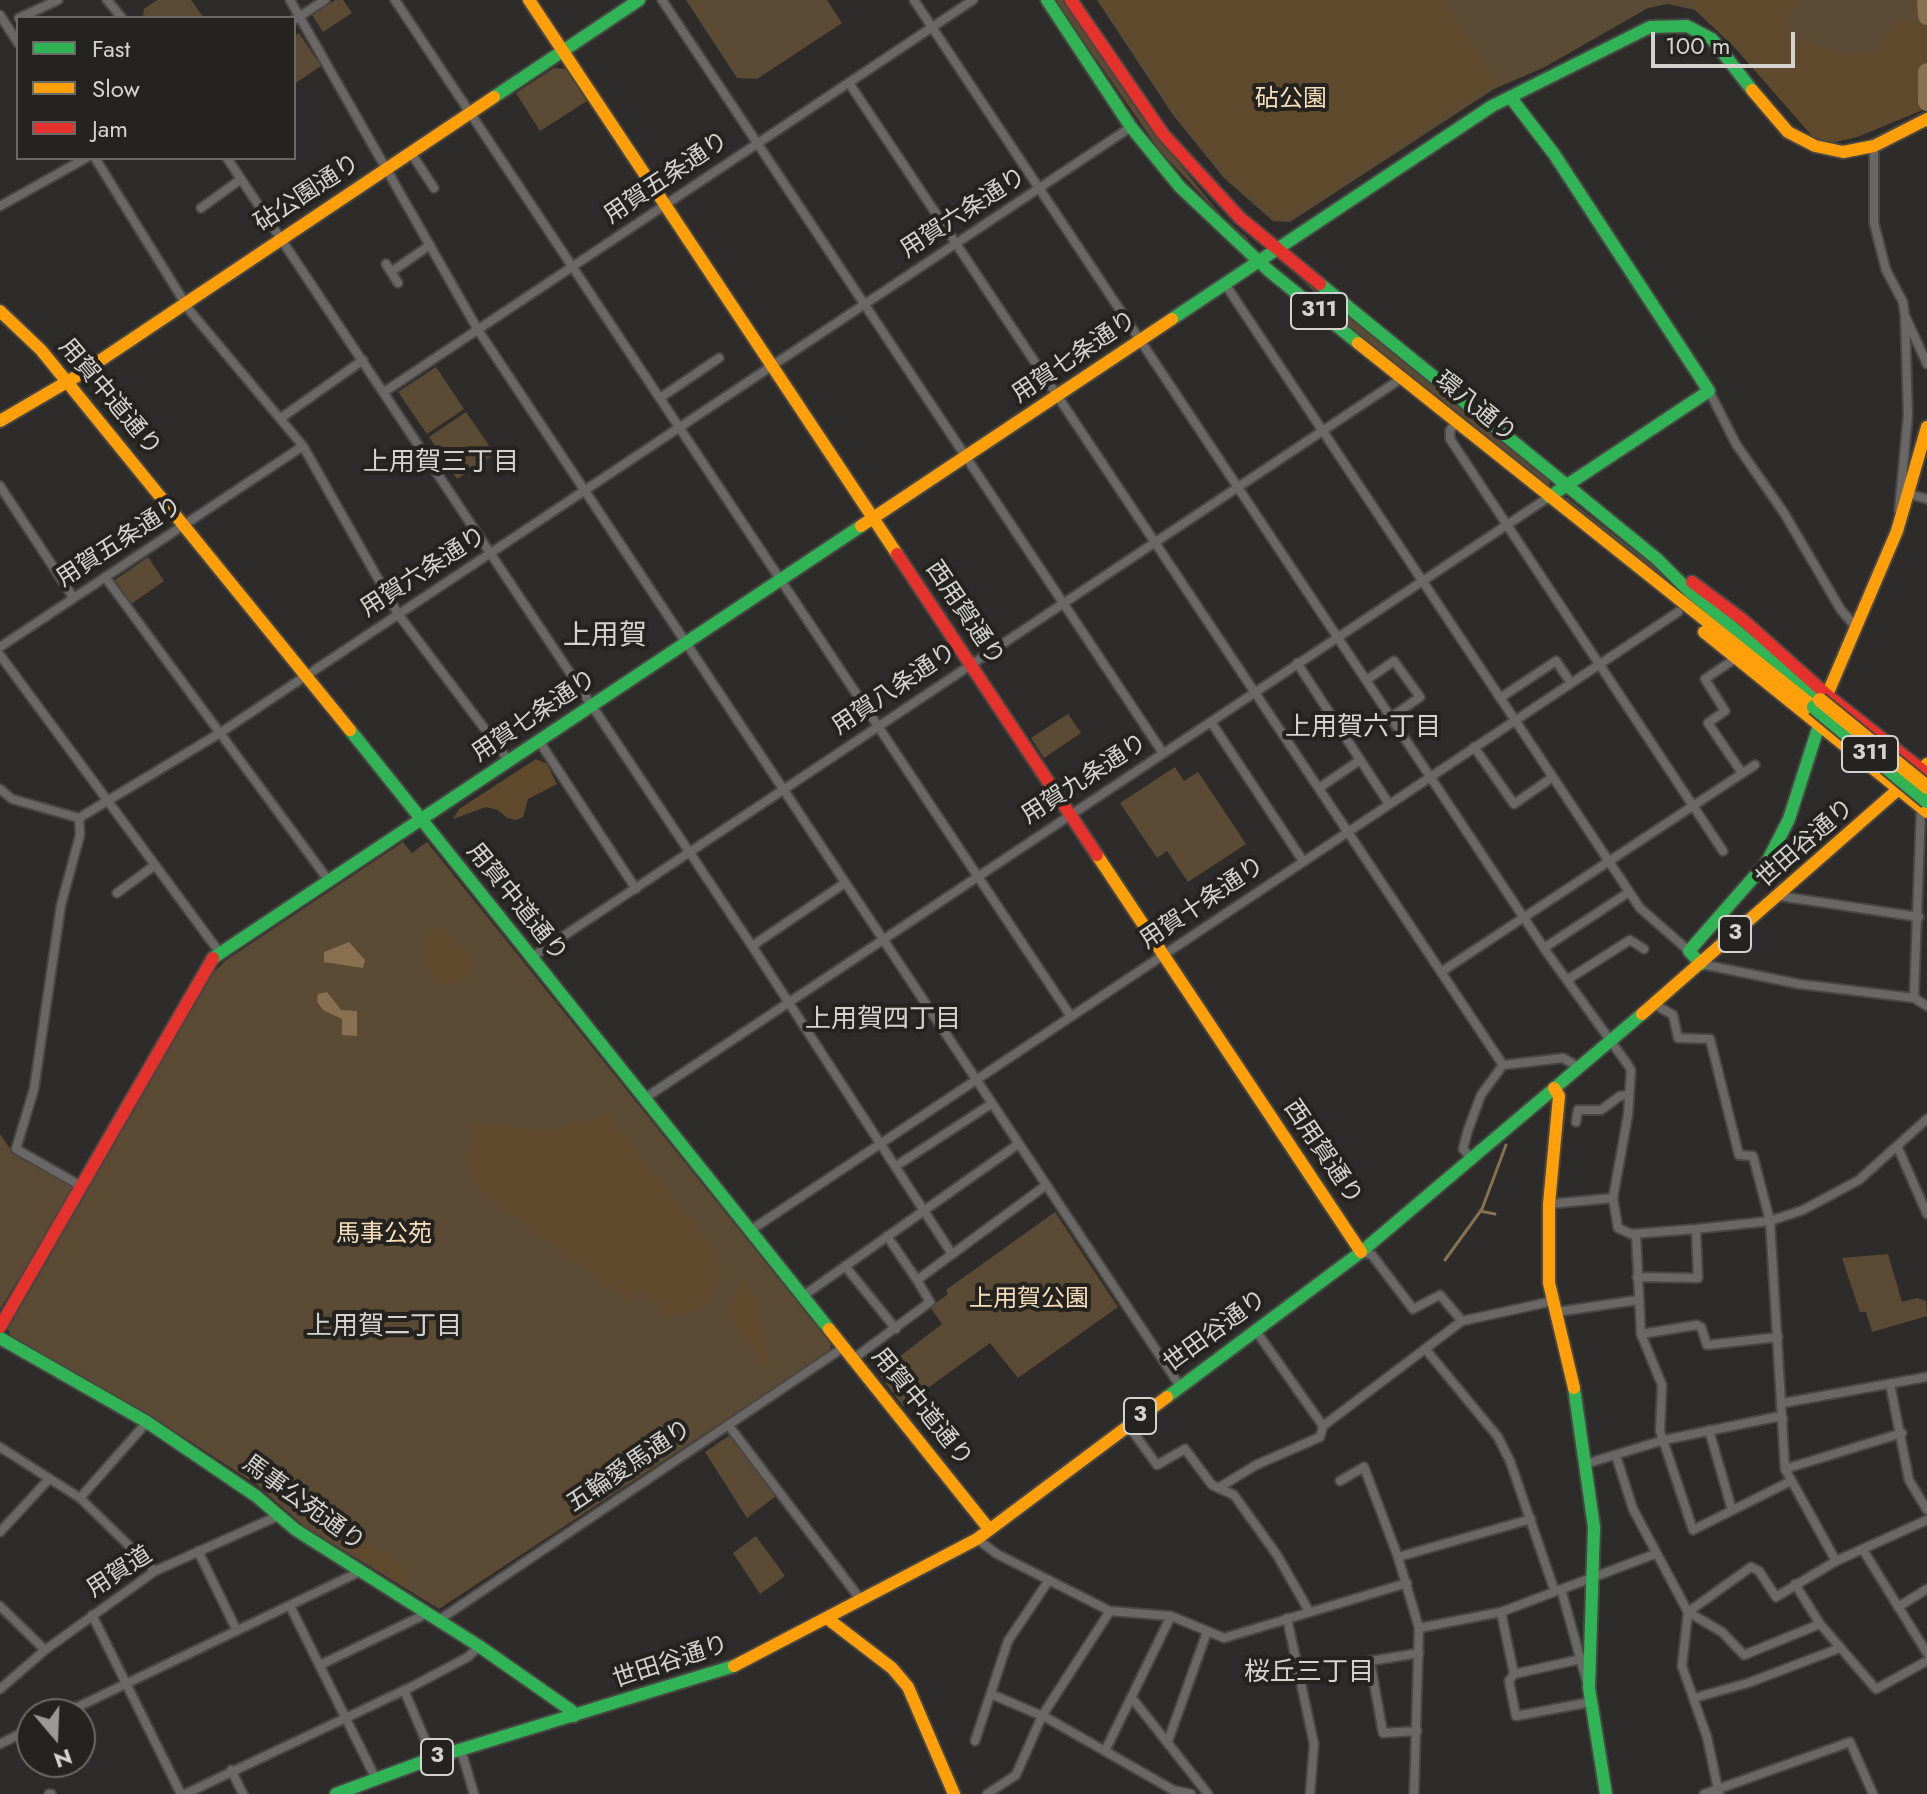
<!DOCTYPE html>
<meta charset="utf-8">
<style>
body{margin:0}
#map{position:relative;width:1927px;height:1794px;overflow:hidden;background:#2e2c2a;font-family:Jost,sans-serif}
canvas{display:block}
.legend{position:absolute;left:16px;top:16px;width:280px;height:144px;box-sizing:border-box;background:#25231f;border:2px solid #6b6966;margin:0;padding:10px 14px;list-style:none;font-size:24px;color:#d4d3d0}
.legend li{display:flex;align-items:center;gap:16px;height:40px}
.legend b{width:40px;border:2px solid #6b6966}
.north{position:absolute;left:16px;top:1698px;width:80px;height:80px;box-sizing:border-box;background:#25231f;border:2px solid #6b6966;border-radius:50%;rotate:161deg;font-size:22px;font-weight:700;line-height:32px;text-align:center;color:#d4d3d0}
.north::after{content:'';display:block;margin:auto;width:28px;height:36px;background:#9a9996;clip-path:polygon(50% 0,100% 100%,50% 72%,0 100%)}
.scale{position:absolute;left:1651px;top:32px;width:144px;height:36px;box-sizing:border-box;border:4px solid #d4d3d0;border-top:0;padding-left:10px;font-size:24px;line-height:28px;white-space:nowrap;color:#d4d3d0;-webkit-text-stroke:6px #25231f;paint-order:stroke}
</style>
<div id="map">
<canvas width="1927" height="1794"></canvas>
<ul class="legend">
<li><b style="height:10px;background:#30b455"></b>Fast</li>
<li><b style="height:10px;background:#ff9f0a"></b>Slow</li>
<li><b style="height:10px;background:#e5322d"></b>Jam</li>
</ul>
<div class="north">N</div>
<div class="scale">100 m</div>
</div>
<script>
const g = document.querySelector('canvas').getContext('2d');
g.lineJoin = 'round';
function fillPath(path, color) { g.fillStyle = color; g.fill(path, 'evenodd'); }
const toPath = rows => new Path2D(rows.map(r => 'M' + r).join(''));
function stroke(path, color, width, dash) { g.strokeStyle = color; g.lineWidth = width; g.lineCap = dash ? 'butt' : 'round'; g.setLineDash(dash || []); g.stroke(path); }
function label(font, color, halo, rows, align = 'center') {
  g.font = font + ' Jost,"Noto Sans JP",sans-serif'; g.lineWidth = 8; g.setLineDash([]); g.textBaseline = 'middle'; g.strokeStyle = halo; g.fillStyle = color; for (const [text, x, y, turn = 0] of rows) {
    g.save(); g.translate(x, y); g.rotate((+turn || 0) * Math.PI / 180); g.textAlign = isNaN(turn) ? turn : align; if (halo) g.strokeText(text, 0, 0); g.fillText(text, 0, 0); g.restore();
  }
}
fillPath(toPath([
 [157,0,191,0,204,18,143,18,144,9],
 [335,0,343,0,352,13,323,32,312,15],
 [686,0,827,0,842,23,757,79,737,78],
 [1055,0,1064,0,1141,116,1219,213,1248,239,1246,242,1160,151],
 [1097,0,1927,0,1927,108,1857,137,1830,143,1814,138,1735,48,1695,10,1668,4,1648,8,1543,68,1494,89,1290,222,1273,221,1224,178,1173,115],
 [299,33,321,66,294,84,294,36],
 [554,68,566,69,587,101,540,131,516,93],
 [1295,273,1549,481,1550,485,1545,486,1349,326],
 [436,367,464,409,427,434,398,392],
 [466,412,495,454,457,479,429,437],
 [1566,497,1662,573,1659,579,1565,502],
 [148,557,164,581,131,604,115,580],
 [1068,714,1081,733,1044,758,1031,738],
 [1175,767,1184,781,1198,772,1246,844,1188,882,1167,851,1157,858,1120,803],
 [403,842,412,853,427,842,831,1344,830,1351,439,1609,304,1526,257,1485,153,1417,11,1337,8,1329,213,973,225,961],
 [0,1134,13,1153,75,1188,0,1309],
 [1055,1212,1118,1307,1018,1378,990,1343,903,1406,878,1373,942,1324,930,1307,948,1294,946,1290],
 [1888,1254,1902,1302,1917,1298,1926,1301,1927,1316,1872,1332,1866,1312,1860,1312,1842,1258],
 [730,1435,776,1496,747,1518,705,1452],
 [756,1536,785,1576,760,1594,733,1553]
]), '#5c4b34');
fillPath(toPath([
 [1101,0,1443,0,1497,82,1288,218,1275,218,1227,176,1177,114],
 [1693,0,1800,0,1790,17,1790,38,1843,55,1875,54,1895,24,1901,21,1927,26,1927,108,1857,137,1830,143,1814,138,1736,48,1695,9],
 [536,759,547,764,557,784,528,799,523,817,516,820,507,818,498,810,486,807,453,819,459,809],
 [441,929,475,960,465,979,453,986,438,982,427,962,425,943,429,933],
 [607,1113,713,1247,721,1272,716,1289,695,1311,665,1315,658,1311,662,1304,640,1290,631,1301,482,1192,468,1168,475,1124,547,1130,585,1122],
 [743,1276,757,1303,768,1362,764,1366,727,1311,739,1291],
 [329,1520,336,1521,404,1569,408,1579,404,1585,317,1530]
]), '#5f4a2d');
fillPath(toPath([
 [349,942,365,960,363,968,324,962,324,952],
 [327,992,341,1010,357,1011,357,1036,342,1035,342,1019,323,1010,317,1001,318,994]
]), '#887050');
stroke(toPath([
 [1480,1211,1495,1214],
 [1445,1260,1482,1209,1506,1145]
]), '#887050', 3);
stroke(toPath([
 [1926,0,1927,16],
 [1927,72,1927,102]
]), '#887050', 18);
const street = toPath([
 [107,0,122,18],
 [290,0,478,330,1180,1386],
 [395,0,1070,1015],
 [662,0,1163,753],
 [914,0,1548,954,1628,1065,1631,1070,1628,1115,1613,1198,1618,1228,1631,1234,1696,1229,1770,1221,1803,1210,1859,1180,1927,1119],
 [0,15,18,43],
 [19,18,58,0],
 [294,20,325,0],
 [849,83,1503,1065],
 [1874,146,1874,223,1886,270,1903,302,1905,317,1908,415,1899,510],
 [411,153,434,188],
 [95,158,190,311,303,446,398,614,509,761],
 [227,158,752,946,952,1254],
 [0,206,86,158],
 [201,208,241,179],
 [386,264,398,283],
 [391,272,430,245],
 [1225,284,1640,908,1689,951],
 [1906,318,1927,364],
 [1709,391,1736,444,1784,513,1841,610,1855,626],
 [384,392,973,0],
 [660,398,719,358],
 [281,418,363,360],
 [1457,422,1450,430,1450,439,1723,851],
 [0,486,73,597],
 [1909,494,1927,499],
 [105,577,329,881],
 [0,647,303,446],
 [0,655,220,953],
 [1736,658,1705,679,1725,711,1708,723,1742,773],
 [1297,663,1389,804],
 [1368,679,1394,661,1420,697,1393,716],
 [1500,698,1556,661,1571,683],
 [1211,722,1303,861],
 [539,741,636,889],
 [1474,747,1514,804,1553,777],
 [1319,788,1360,760],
 [0,789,12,799,79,818],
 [117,893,155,865],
 [1779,896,1919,917],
 [752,946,845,883],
 [1544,948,1629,892],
 [532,957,1402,378],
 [1701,964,1799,984,1914,998,1927,1006],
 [1441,972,1755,765],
 [1567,980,1630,940,1644,949],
 [1914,998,1921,807],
 [1654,1004,1673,1015,1678,1038,1710,1039,1739,1155,1753,1156,1770,1221,1785,1469,1836,1561],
 [645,1098,1549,497],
 [1576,1122,1578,1110,1601,1110,1620,1096,1629,1095],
 [1898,1148,1927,1214],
 [1471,1158,1463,1149,1468,1130,1481,1095,1503,1065,1563,1058,1580,1068],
 [896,1166,991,1104],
 [81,1186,16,1149,34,1089,61,905,80,835,79,818,220,733,1131,127],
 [1549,1204,1613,1198],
 [751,1230,1678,612],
 [1636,1234,1641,1334,1662,1385,1660,1431,1693,1530,1789,1482],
 [887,1236,917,1280],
 [1361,1252,1372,1255,1413,1309,1440,1295,1462,1321],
 [845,1266,896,1329],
 [1637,1277,1698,1278,1696,1229],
 [803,1296,1017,1145],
 [1556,1312,1638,1300],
 [1256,1331,1323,1426],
 [1641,1334,1697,1325,1701,1327,1707,1345,1778,1337],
 [1427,1351,1498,1437,1510,1461,1554,1589],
 [853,1359,930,1302,917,1280,1045,1186],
 [1890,1384,1909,1480,1927,1510],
 [1783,1403,1927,1377],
 [1128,1425,1157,1465,1185,1449,1212,1485,1234,1495,1277,1555,1309,1611],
 [729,1426,861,1600],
 [1709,1430,1732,1510],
 [0,1447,80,1498,155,1571],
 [1616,1456,1633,1509,1688,1612,1682,1666,1707,1737,1719,1794],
 [1585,1464,1664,1440,1776,1417,1783,1419],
 [1785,1469,1902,1433],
 [1340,1481,1364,1467,1398,1557,1419,1628,1414,1794],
 [1220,1487,1256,1465,1320,1437,1323,1426,1462,1321,1553,1301],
 [80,1498,147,1422],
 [0,1532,49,1479],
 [977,1539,997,1554,1110,1611,1171,1616,1224,1638,1407,1583],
 [1863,1550,1927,1653],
 [198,1551,237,1631],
 [1398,1557,1531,1519],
 [1795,1584,1820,1624,1876,1689,1927,1661],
 [1561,1589,1586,1679],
 [0,1606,45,1650],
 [290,1606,375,1777],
 [1898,1607,1927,1589],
 [1501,1612,1514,1674],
 [1688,1612,1751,1567,1759,1571,1776,1597,1836,1561,1927,1520],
 [1688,1612,1722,1632,1744,1655,1820,1624],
 [92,1615,181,1794],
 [1287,1618,1314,1744,1310,1794],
 [439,1620,844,1347],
 [1419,1628,1501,1612,1655,1554],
 [1590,1657,1514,1674,1509,1681,1516,1716,1591,1702],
 [320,1665,428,1613],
 [0,1689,45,1650,155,1571,278,1516],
 [404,1690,433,1758],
 [991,1694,1047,1718,1173,1790,1191,1794],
 [1132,1698,1208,1794],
 [1694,1698,1748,1683,1840,1648],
 [63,1714,359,1572],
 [1417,1731,1383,1733,1370,1661,1419,1653],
 [975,1741,1008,1641,1049,1580],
 [1168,1741,1207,1632],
 [0,1744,32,1728],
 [461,1750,474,1794],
 [1105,1751,1171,1616],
 [231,1770,243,1794],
 [49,1794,51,1794],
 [185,1794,411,1687,468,1657,479,1646],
 [987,1794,1016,1775,1042,1716,1110,1611],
 [1704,1794,1850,1742,1873,1794]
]);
const fast = toPath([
 [1047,0,1131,127,1180,187,1268,270,1358,343],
 [494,97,639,0],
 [1511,98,1554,154,1709,391,1549,497],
 [1320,284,1657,559,1690,592,1820,700],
 [1172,319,1492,106,1650,27,1687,26,1712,39,1752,90],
 [350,730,829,1329],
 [213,958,861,526],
 [1701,964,1689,951,1767,862,1789,819,1819,725],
 [0,1338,147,1422,256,1496,296,1530,479,1646,572,1711,574,1716],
 [1574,1388,1594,1527,1589,1688,1606,1794],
 [1167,1397,1361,1252,1642,1014],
 [336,1794,433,1758,734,1666]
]);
const slow = toPath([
 [529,0,897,554],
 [1752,90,1788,132,1815,146,1843,152,1874,146,1927,119],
 [0,311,41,350,350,730],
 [1358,343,1814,707],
 [0,421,77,376,494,97],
 [861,526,1172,319],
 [1704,632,1927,812],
 [1827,695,1897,531,1927,427],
 [1097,855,1361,1252],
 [1642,1014,1927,764],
 [1554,1088,1559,1096,1549,1204,1549,1283,1574,1388],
 [829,1329,989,1529],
 [828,1619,892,1668,908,1687,954,1794],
 [734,1666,977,1539,1167,1397]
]);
const jam = toPath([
 [1071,0,1163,134,1240,218,1320,284],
 [897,554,1097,855],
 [1692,582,1743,620,1827,695,1927,774],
 [0,1327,213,958]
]);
stroke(street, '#484744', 12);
stroke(fast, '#484744', 16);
stroke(slow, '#484744', 16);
stroke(jam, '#484744', 16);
stroke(street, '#6a6867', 8);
stroke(fast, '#30b455', 12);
stroke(slow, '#ff9f0a', 12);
stroke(jam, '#e5322d', 12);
const fastBridge = toPath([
 [1814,707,1927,801]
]);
const slowBridge = toPath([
 [1820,700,1927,787]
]);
stroke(fastBridge, '#484744', 18, []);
stroke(slowBridge, '#484744', 18, []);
stroke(fastBridge, '#30b455', 14);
stroke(slowBridge, '#ff9f0a', 14);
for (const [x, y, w] of [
 [1319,311,56],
 [1870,754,56],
 [1735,934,32],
 [1140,1416,32],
 [437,1757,32]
]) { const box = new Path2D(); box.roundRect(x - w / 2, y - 18, w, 36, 6); g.fillStyle = '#25231f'; g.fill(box); stroke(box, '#d4d3d0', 2); }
label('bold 22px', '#d4d3d0', null, [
 ["311",1319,311],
 ["311",1870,754],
 ["3",1735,934],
 ["3",1140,1416],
 ["3",437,1757]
]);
label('24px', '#f8debc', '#25231f', [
 ["砧公園",1291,100],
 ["馬事公苑",384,1235],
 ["上用賀公園",1029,1300]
]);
label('24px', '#d4d3d0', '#25231f', [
 ["用賀五条通り",667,179,-34],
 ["砧公園通り",308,194,-33],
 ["用賀六条通り",964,214,-33],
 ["用賀七条通り",1075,358,-34],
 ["用賀中道通り",109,398,50],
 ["環八通り",1475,408,39],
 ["用賀五条通り",120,543,-33],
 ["用賀六条通り",424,573,-33],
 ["西用賀通り",964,614,56],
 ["用賀八条通り",895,690,-34],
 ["用賀七条通り",535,717,-34],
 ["用賀九条通り",1085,780,-33],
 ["世田谷通り",1806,844,-41],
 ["用賀中道通り",516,903,51],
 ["用賀十条通り",1203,904,-34],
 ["西用賀通り",1322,1153,56],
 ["世田谷通り",1216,1332,-36],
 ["用賀中道通り",921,1408,51],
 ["五輪愛馬通り",630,1467,-34],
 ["馬事公苑通り",303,1504,36],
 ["用賀道",120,1573,-33],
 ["世田谷通り",671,1663,-18]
]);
label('26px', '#d4d3d0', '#25231f', [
 ["上用賀三丁目",441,464],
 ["上用賀六丁目",1363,729],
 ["上用賀四丁目",883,1021],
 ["上用賀二丁目",384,1328],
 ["桜丘三丁目",1309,1674]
]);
label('28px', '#d4d3d0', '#25231f', [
 ["上用賀",605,637]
]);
</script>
